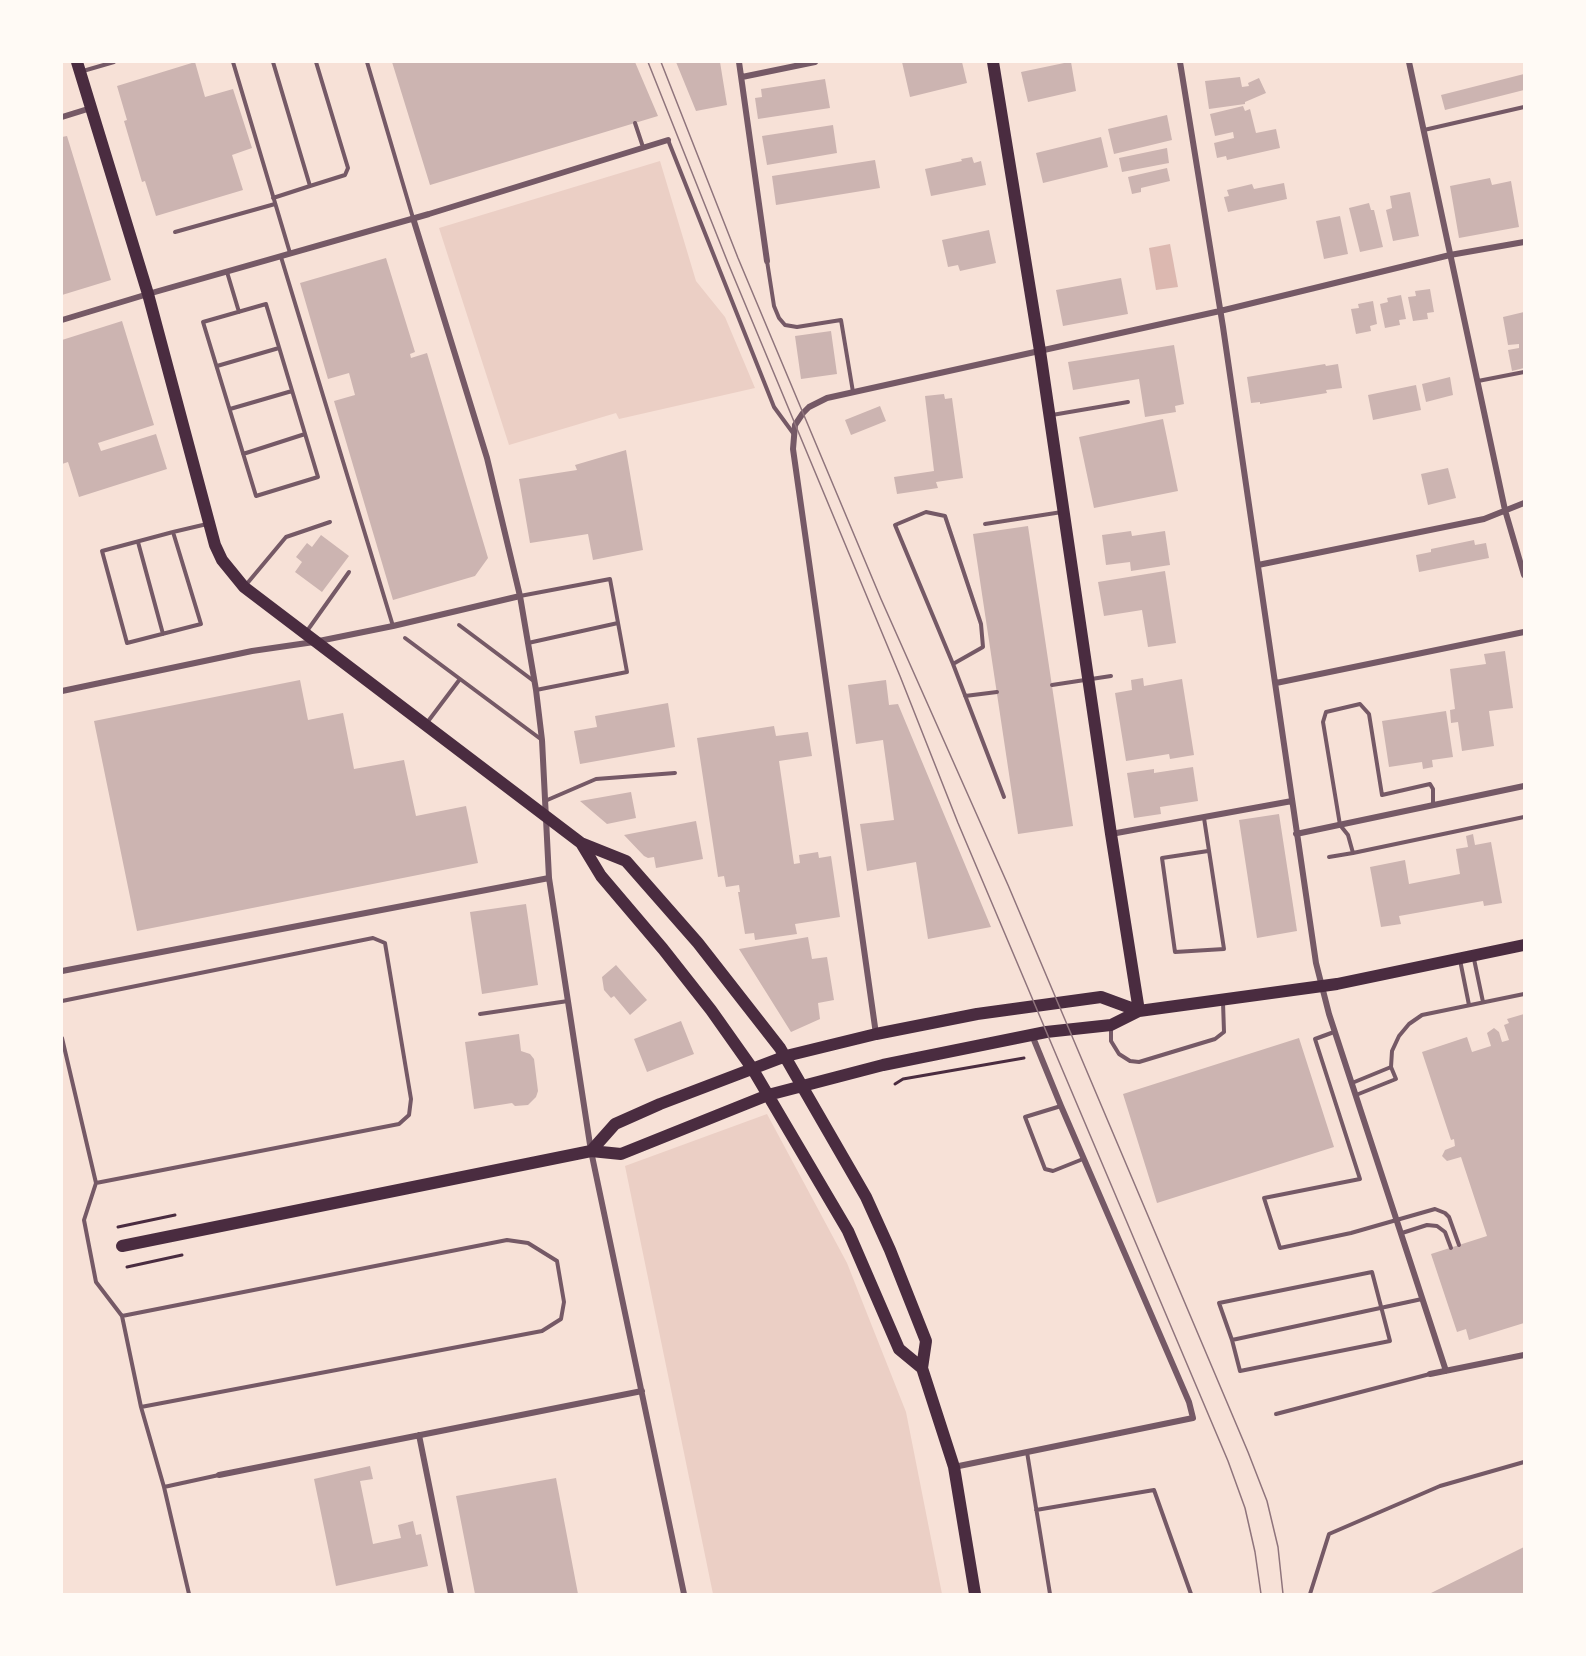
<!DOCTYPE html>
<style>
body{margin:0}
#map{position:relative;width:1586px;height:1656px;overflow:hidden;background:#f7e1d7;font-family:Mulish,sans-serif}
canvas{display:block}
.frame{position:absolute;inset:0;border:63px solid #fffaf5;pointer-events:none}
</style>
<div id="map">
<canvas width="1586" height="1656"></canvas>
<div class="frame"></div>
</div>
<script>
const g = document.querySelector('canvas').getContext('2d');
g.lineJoin = 'round';
function fillPath(path, color) { g.fillStyle = color; g.fill(path, 'evenodd'); }
const toPath = rows => new Path2D(rows.map(r => 'M' + r).join(''));
function stroke(path, color, width, dash) { g.strokeStyle = color; g.lineWidth = width; g.lineCap = dash ? 'butt' : 'round'; g.setLineDash(dash || []); g.stroke(path); }
fillPath(toPath([
 [660,161,696,281,725,317,755,388,619,419,616,413,509,445,439,228],
 [767,1114,847,1263,906,1412,942,1594,713,1594,625,1166]
]), '#ebcfc5');
fillPath(toPath([
 [1170,244,1178,287,1156,290,1149,248]
]), '#dcb8b0');
fillPath(toPath([
 [195,62,205,97,233,89,252,148,232,155,243,190,156,216,145,181,142,182,124,121,127,120,117,86],
 [392,62,635,62,658,116,430,185],
 [676,62,720,62,727,105,696,111],
 [902,62,962,62,967,83,910,97],
 [1069,62,1071,62,1076,91,1028,102,1021,72],
 [1524,74,1524,90,1445,110,1441,95],
 [1240,77,1242,87,1249,86,1248,83,1259,78,1266,93,1245,102,1245,104,1209,109,1205,81],
 [825,79,830,108,758,119,755,98,762,97,761,89],
 [1243,106,1245,111,1250,109,1256,133,1276,129,1280,148,1227,160,1226,156,1217,158,1214,143,1234,138,1233,132,1215,136,1210,114],
 [1167,115,1172,140,1114,154,1108,129],
 [833,125,837,153,767,165,762,136],
 [67,136,111,280,62,295,62,137],
 [1101,137,1108,167,1043,183,1036,153],
 [1167,148,1169,163,1122,172,1119,158],
 [972,157,974,163,981,161,986,185,931,196,925,169,962,161,961,159],
 [875,160,880,188,776,205,772,176],
 [1167,168,1170,181,1141,188,1141,192,1132,194,1128,177],
 [1490,178,1492,185,1511,181,1519,227,1459,238,1450,186],
 [1284,183,1287,199,1228,212,1224,197,1229,196,1227,190,1252,184,1254,189],
 [1410,192,1419,236,1393,241,1386,210,1392,208,1390,196],
 [1369,203,1371,210,1374,210,1383,247,1360,252,1349,208],
 [1340,216,1348,254,1324,259,1316,221],
 [989,230,996,263,960,271,958,265,948,267,942,240],
 [386,258,415,352,410,354,411,358,427,353,488,558,475,576,393,600,334,401,355,395,349,373,328,379,300,283],
 [1121,278,1128,314,1063,326,1056,290],
 [1430,289,1434,312,1427,313,1428,319,1413,321,1408,297,1416,296,1415,291],
 [1401,295,1406,319,1399,320,1400,325,1385,328,1380,304,1388,302,1387,298],
 [1373,301,1377,324,1370,326,1371,331,1356,334,1351,309,1359,308,1358,304],
 [1524,312,1524,368,1512,371,1508,350,1519,348,1519,344,1508,345,1503,317],
 [122,321,154,425,98,443,101,451,156,434,167,469,79,497,68,462,62,464,62,340],
 [831,331,837,374,801,379,795,336],
 [1174,345,1184,404,1175,406,1176,412,1145,417,1139,379,1073,390,1068,362],
 [1325,364,1326,366,1338,364,1342,388,1326,390,1327,393,1260,404,1260,402,1251,403,1247,377],
 [1450,377,1453,395,1426,402,1422,384],
 [1416,385,1421,410,1373,420,1368,395],
 [944,394,945,399,952,398,963,478,936,482,938,488,897,494,894,477,934,471,925,396],
 [880,406,886,421,851,435,845,420],
 [1163,419,1178,491,1094,508,1079,437],
 [626,450,643,550,593,560,588,534,530,543,519,479,577,470,575,465],
 [1448,468,1456,498,1428,505,1421,474],
 [1028,526,1073,826,1018,834,973,534],
 [1131,531,1132,536,1165,531,1170,565,1131,571,1130,562,1106,565,1102,535],
 [321,535,349,556,322,592,295,572,302,562,296,557,307,543,312,547],
 [1474,540,1475,545,1486,543,1489,558,1419,572,1416,555,1431,552,1431,549],
 [1165,571,1176,643,1148,647,1142,610,1104,616,1098,582],
 [1505,651,1513,708,1489,711,1494,746,1462,751,1458,722,1451,723,1450,710,1455,709,1450,669,1486,664,1484,654],
 [1143,678,1144,686,1182,679,1194,755,1170,759,1169,754,1126,761,1115,693,1132,690,1131,680],
 [300,680,308,720,343,713,354,769,404,760,416,816,466,806,478,863,137,931,94,721],
 [886,680,889,705,898,704,991,927,928,939,916,862,867,871,860,824,894,820,883,740,856,744,848,685],
 [668,703,675,747,580,764,574,731,597,727,595,716],
 [1446,711,1453,757,1432,760,1433,767,1423,769,1422,762,1389,767,1382,721],
 [774,726,776,736,808,732,812,756,779,761,794,864,800,863,799,855,818,852,819,858,831,856,840,917,795,924,797,934,755,940,754,933,745,934,738,892,740,892,739,885,726,887,724,876,718,877,697,738],
 [1193,767,1198,801,1160,807,1161,814,1134,818,1127,773,1154,769,1154,773],
 [631,792,636,818,607,824,580,801],
 [1279,814,1297,931,1257,938,1239,820],
 [696,821,703,859,698,860,656,868,654,857,648,858,644,856,624,835],
 [1473,834,1475,845,1491,842,1502,903,1484,906,1483,901,1399,916,1401,924,1381,927,1370,867,1405,860,1409,884,1460,874,1456,849,1468,847,1466,836],
 [526,904,538,985,482,994,470,912],
 [808,937,812,959,827,957,834,1000,818,1003,820,1019,791,1032,739,949],
 [616,965,647,1000,630,1015,614,996,611,998,604,990,602,977],
 [1524,1014,1524,1323,1469,1340,1466,1329,1457,1332,1431,1254,1487,1236,1461,1157,1447,1161,1442,1156,1445,1150,1455,1146,1454,1139,1451,1140,1422,1052,1467,1037,1472,1052,1491,1046,1487,1033,1494,1028,1499,1032,1502,1042,1509,1040,1504,1025,1509,1023,1507,1019],
 [681,1021,694,1054,647,1072,634,1039],
 [519,1034,521,1051,530,1054,534,1059,538,1091,536,1097,528,1105,515,1106,512,1103,474,1109,465,1042],
 [1299,1038,1334,1147,1157,1203,1123,1094],
 [370,1466,373,1479,360,1481,373,1544,401,1538,398,1525,413,1521,416,1535,421,1534,428,1566,336,1586,314,1479],
 [556,1478,578,1594,475,1594,456,1496],
 [1524,1547,1524,1594,1429,1594]
]), '#ccb4b1');
stroke(toPath([
 [895,1084,903,1079,1024,1058],
 [118,1227,175,1215],
 [127,1267,182,1255]
]), '#4a2c40', 3);
stroke(toPath([
 [233,62,290,253],
 [367,62,413,218],
 [83,71,114,62],
 [635,123,643,147],
 [1424,130,1524,107],
 [668,140,774,407,793,433],
 [310,186,345,175,348,168,316,62],
 [273,198,310,186,273,62],
 [175,232,275,204],
 [281,257,393,626],
 [767,261,774,306,779,318,785,325,797,327,841,320,853,392],
 [227,272,239,312],
 [266,304,318,477,256,496,203,322,266,304],
 [217,366,279,348],
 [1478,381,1524,372],
 [230,409,292,391],
 [1052,415,1128,402],
 [243,454,305,434],
 [926,512,945,516,981,624,983,647,953,664,895,525,926,512],
 [985,524,1062,512],
 [173,532,201,624,127,643,102,551,173,532,207,524],
 [138,542,163,634],
 [245,586,286,537,330,522],
 [520,596,610,579,627,672,536,690],
 [459,625,535,682],
 [307,631,349,572],
 [405,638,542,740],
 [528,643,618,623],
 [953,664,1004,797],
 [1052,685,1111,676],
 [965,696,997,692],
 [426,724,460,679],
 [545,801,596,779,675,773],
 [1433,804,1433,789,1430,784,1382,795,1369,714,1360,704,1326,712,1323,722,1340,825,1348,835,1353,853,1524,817],
 [1204,818,1224,949,1175,952,1162,858,1208,851],
 [1329,857,1353,853],
 [1474,959,1483,1002],
 [1460,960,1469,1005],
 [62,1001,373,938,385,943,411,1099,409,1115,399,1124,96,1183],
 [480,1014,568,1001],
 [1111,1029,1111,1041,1119,1054,1130,1061,1139,1062,1215,1039,1224,1032,1223,1002],
 [1334,1032,1315,1039,1360,1179,1264,1198,1280,1248,1351,1233,1435,1209,1445,1213,1449,1217,1459,1245],
 [62,1038,96,1183,84,1220,96,1282,122,1316,141,1407,164,1487,189,1594],
 [1352,1083,1391,1067],
 [1356,1095,1396,1079,1391,1067,1392,1051,1399,1036,1409,1024,1422,1015,1524,994],
 [1061,1106,1025,1117,1045,1169,1053,1171,1083,1159],
 [1402,1233,1427,1225,1437,1226,1445,1232,1451,1248],
 [1372,1272,1390,1341,1240,1371,1232,1340,1219,1303,1372,1272],
 [122,1316,507,1240,528,1243,557,1261,564,1302,561,1319,542,1331,141,1407],
 [1232,1340,1422,1299],
 [1276,1414,1430,1374],
 [1027,1452,1050,1594],
 [164,1487,219,1475],
 [1036,1510,1154,1490,1191,1594],
 [1310,1594,1329,1534,1440,1486,1524,1462]
]), '#755966', 4);
stroke(toPath([
 [739,62,767,261],
 [1180,62,1223,327,1316,963,1329,1014,1446,1371],
 [1409,62,1505,510,1524,575],
 [742,77,815,62],
 [62,117,91,108],
 [413,218,487,458,520,596,536,690,542,740,549,878,591,1151,684,1594],
 [62,320,148,294,429,214,668,140],
 [1258,565,1484,519,1524,503],
 [1276,683,1524,632],
 [62,691,252,651,314,642,393,626,520,596],
 [1111,834,1292,801],
 [1296,834,1524,786],
 [62,971,549,878],
 [876,1034,793,449,795,425,803,413,809,407,827,398,1220,311,1450,255,1524,242],
 [1430,1374,1524,1355],
 [419,1435,451,1594],
 [954,1467,1193,1418,1189,1402,1061,1106,1032,1035],
 [219,1475,642,1391]
]), '#755966', 6);
stroke(toPath([
 [77,62,148,294,215,545,222,560,244,587,581,843,626,861,698,943,780,1048,866,1197,890,1250,926,1341,922,1368,954,1467,975,1594],
 [993,62,1040,351,1111,834,1139,1011],
 [581,843,601,876,663,949,711,1010,752,1068,848,1231,899,1349,922,1368],
 [591,1151,615,1124,660,1104,786,1056,876,1034,977,1014,1101,997,1139,1011],
 [122,1246,591,1151,621,1154,768,1095,883,1065,1046,1032,1111,1025,1139,1011,1337,984,1524,945]
]), '#4a2c40', 12);
stroke(toPath([
 [648,62,728,263,900,676,958,823,1228,1461,1245,1508,1255,1552,1261,1594],
 [661,62,738,258,881,599,1008,885,1248,1452,1267,1501,1278,1547,1283,1594]
]), '#8f747c', 1.5);
</script>
